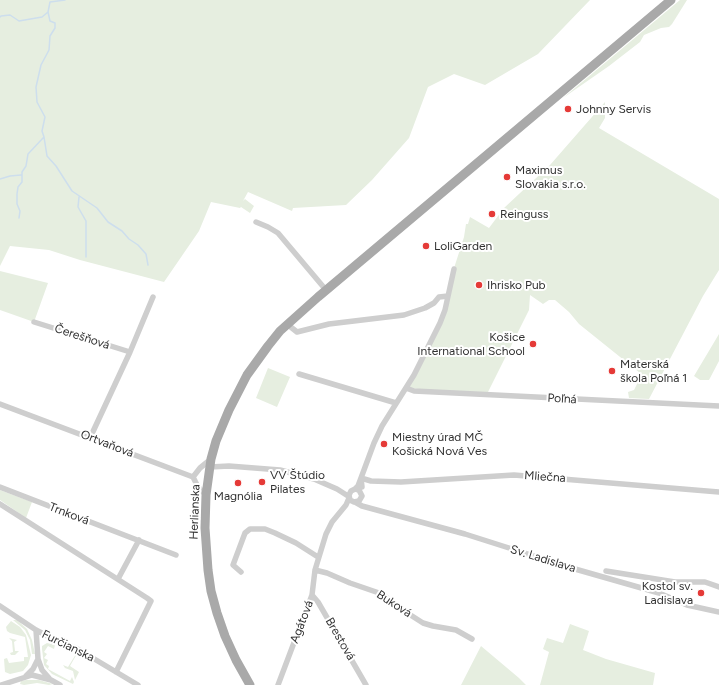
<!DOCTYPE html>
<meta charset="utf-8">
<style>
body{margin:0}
canvas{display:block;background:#fff}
</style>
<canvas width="719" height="685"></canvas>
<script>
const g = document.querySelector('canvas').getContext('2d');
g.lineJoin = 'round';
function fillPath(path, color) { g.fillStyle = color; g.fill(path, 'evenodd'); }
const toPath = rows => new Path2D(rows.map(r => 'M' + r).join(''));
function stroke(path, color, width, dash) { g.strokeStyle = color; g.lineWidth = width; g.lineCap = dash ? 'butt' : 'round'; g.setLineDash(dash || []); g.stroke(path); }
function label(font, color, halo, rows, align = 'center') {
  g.font = font + ' Figtree,sans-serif'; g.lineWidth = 4; g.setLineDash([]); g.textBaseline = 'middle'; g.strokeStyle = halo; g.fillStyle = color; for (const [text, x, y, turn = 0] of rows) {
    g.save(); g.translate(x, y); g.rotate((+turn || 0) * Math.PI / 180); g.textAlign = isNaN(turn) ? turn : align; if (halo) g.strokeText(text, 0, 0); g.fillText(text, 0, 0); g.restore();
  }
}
fillPath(toPath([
 [0,0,590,0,538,54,485,85,454,74,428,87,409,138,372,180,346,205,293,208,292,211,248,192,243,201,245,199,254,206,250,213,241,207,240,208,211,202,199,231,164,282,80,260,49,250,10,246,0,266],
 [680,0,687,0,672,24,669,27,661,28,644,35,640,42,609,66,563,98],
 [605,102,605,118,599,128,719,199,719,270,703,296,649,399,629,398,628,392,634,390,637,384,637,379,640,373,579,324,569,312,555,300,549,300,543,304,530,295,529,310,487,394,406,388,433,338,448,296,455,265,464,237,466,224,468,224,470,217,489,228,504,208,550,165],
 [0,271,48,283,34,322,0,310],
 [719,334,719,361,709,380,700,380,694,376],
 [268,368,290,377,277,407,256,398],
 [0,490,32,502,26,518,0,500],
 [13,620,17,620,27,629,32,640,35,654,32,654,30,640,25,630],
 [11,621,20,627,26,635,31,655,28,665,23,671,10,674,5,672,4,659,7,658,9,663,24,661,24,657,28,657,25,637,10,633,7,631,6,627],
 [570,624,589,631,583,650,606,659,655,673,653,685,540,685,549,652,543,649,547,638,563,643],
 [9,638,17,640,14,642,15,651,19,651,15,655,11,655,10,653,13,652,12,641],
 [47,643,55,645,54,649,48,646,44,652,47,654,44,658,48,660,46,664,49,666,48,669,70,681,72,677,74,682,73,684,52,674,44,665,42,649,42,646],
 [481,646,519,678,526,685,461,685],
 [74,650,78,652,70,666,79,672,75,680,73,671,65,668,63,665,68,667,76,654,72,651],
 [26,680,39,680,53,684,49,685,37,683,24,685,20,684,21,681]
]), '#e6eee0');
stroke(toPath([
 [0,17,1,16,10,15,19,21,42,17,48,12,50,2,65,0],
 [44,137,47,156,56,166,72,191,97,208,108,222,122,231,129,239,138,245,146,254,148,265],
 [0,179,10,176,21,175],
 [79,197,78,207,86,221,86,257],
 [19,218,20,211,17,204,17,194,18,187,22,182,22,172,26,166,28,154,44,137,42,131,45,117,37,102,36,87,41,65,49,50,50,36,55,28,55,23,50,21,48,12]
]), '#cddeed', 1.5);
stroke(toPath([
 [256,222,268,227,278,233,326,290],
 [34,322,130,352],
 [287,324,297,332,329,324,404,315,425,308,434,303,439,297,448,296],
 [299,374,396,403],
 [406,388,414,391,719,406],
 [0,404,193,477,198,487,206,495],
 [90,438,130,352,153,297],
 [210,467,229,466,280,470,314,479,337,489,348,496],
 [193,477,200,468,211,459],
 [0,487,176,555],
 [362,487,361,478,374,443,382,426,414,375,440,323,445,310,454,269],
 [355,489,359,490,362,496,359,501,354,502,350,500,349,495,351,491,355,489,358,486,361,478,371,481,401,482,514,475,719,492],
 [355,502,362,506,465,534,575,569,659,593,687,605,719,612],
 [0,504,147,598,151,601,116,672],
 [315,570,327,573,350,583,382,594,398,607,423,623,433,626,456,630,472,639],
 [606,571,675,582,705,582,719,587],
 [241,572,233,565,245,533,250,529,265,529,275,533,296,543,318,557],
 [118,579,139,540],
 [312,595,318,602,366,685],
 [0,606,36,630,55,640,76,648,138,685],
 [36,630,38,659,42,670,49,678],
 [26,676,33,669,38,659],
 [1,685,32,675,51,680,60,685],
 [278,685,312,595,315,570,326,534,332,522,346,505,349,498]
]), '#cecece', 5.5);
stroke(toPath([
 [250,685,236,660,225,636,217,613,211,591,208,570,205,528,206,495,211,459,216,441,229,410,247,375,268,346,280,331,318,297,671,0]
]), '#a9a9a9', 9);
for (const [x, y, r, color] of [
 [568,109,4,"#e53a37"],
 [507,177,4,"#e53a37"],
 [492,214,4,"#e53a37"],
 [426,246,4,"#e53a37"],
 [479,285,4,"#e53a37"],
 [533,344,4,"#e53a37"],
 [612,371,4,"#e53a37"],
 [384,444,4,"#e53a37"],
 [262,482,4,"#e53a37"],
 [238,483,4,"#e53a37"],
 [701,593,4,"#e53a37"]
]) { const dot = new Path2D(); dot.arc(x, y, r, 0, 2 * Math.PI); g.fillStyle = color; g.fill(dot); stroke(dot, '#fff', 1.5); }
label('12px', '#313131', '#fff', [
 ["Johnny Servis",576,109],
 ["Maximus",515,170],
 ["Slovakia s.r.o.",515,184],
 ["Reinguss",500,214],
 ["LoliGarden",434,246],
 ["Ihrisko Pub",487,285],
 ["Košice",525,337,"right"],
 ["International School",525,351,"right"],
 ["Materská",620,364],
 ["škola Poľná 1",620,378],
 ["Miestny úrad MČ",392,437],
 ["Košická Nová Ves",392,451],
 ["VV Štúdio",270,475],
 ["Pilates",270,489],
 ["Magnólia",238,496,"center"],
 ["Kostol sv.",693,586,"right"],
 ["Ladislava",693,600,"right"]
], 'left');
label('12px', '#313131', '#fff', [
 ["Čerešňová",82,337,18],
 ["Poľná",562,399,3],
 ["Ortvaňová",107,444,21],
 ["Mliečna",545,477,4],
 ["Herlianska",195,512,-88],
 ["Trnková",69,514,21],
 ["Sv. Ladislava",543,559,17],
 ["Buková",394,604,33],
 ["Agátová",302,622,-69],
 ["Brestová",340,639,60],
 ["Furčianska",68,646,26]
]);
</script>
